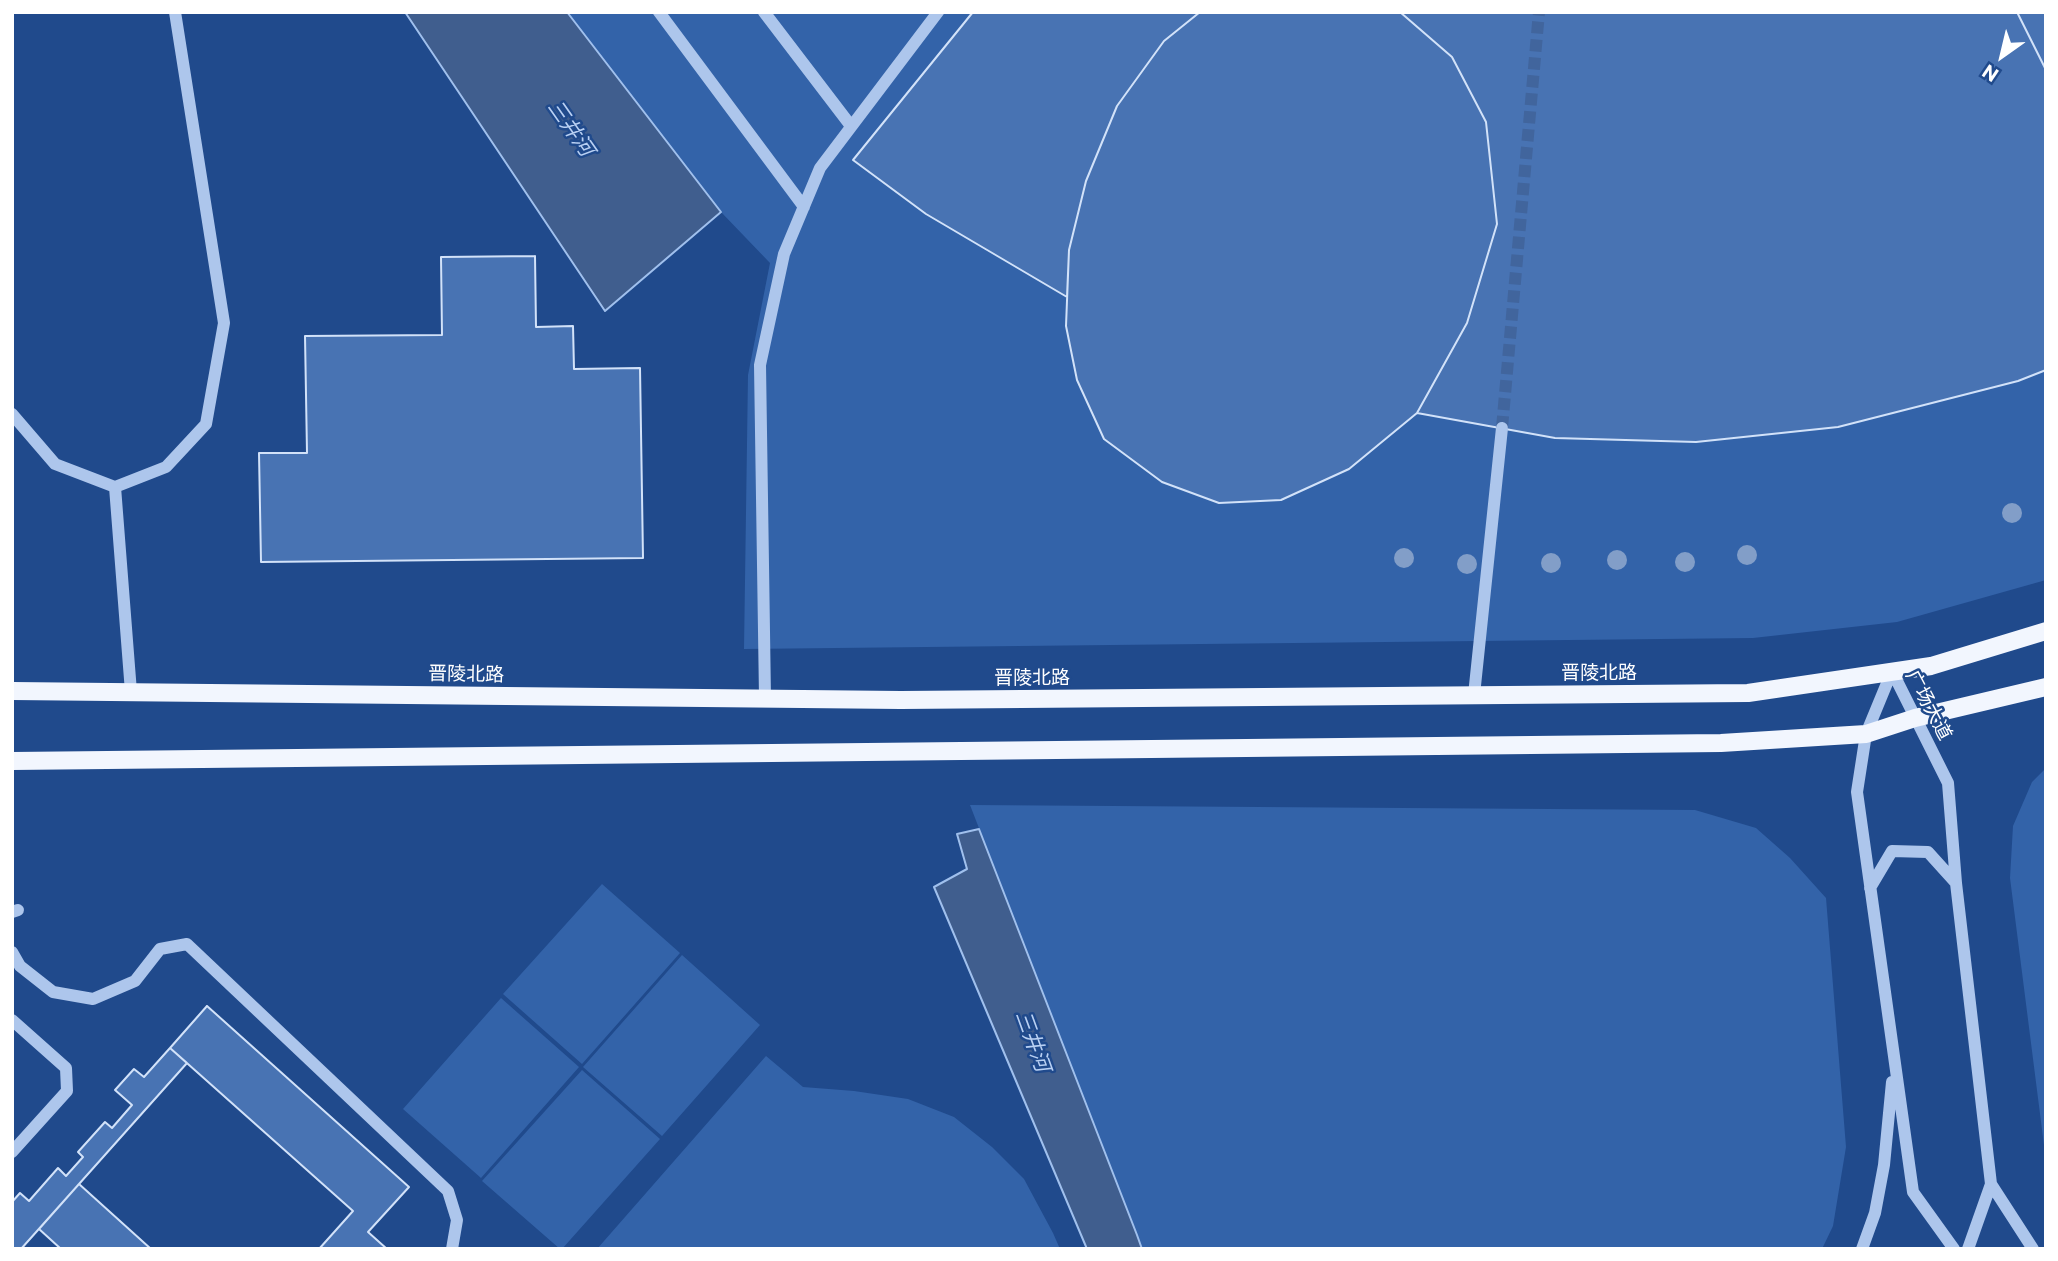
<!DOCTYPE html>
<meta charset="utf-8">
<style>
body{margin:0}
#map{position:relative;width:2058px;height:1261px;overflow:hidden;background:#204a8c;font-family:Commissioner,sans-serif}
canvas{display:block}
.frame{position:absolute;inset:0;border:14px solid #fff;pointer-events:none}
.north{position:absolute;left:1967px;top:21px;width:70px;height:70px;-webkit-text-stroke:5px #204a8c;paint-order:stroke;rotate:214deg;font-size:19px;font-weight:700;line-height:28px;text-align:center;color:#fff}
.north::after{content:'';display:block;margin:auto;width:24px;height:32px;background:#fff;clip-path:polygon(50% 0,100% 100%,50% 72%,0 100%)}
</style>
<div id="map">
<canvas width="2058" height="1261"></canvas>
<div class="frame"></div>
<div class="north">N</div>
</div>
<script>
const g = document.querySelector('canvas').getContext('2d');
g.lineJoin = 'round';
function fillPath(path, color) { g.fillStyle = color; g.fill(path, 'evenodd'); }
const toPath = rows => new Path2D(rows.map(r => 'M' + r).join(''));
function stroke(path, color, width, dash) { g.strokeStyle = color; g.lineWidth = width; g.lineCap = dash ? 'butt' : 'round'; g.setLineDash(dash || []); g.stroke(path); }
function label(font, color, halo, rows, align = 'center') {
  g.font = font + ' Commissioner,"Noto Sans SC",sans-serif'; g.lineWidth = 5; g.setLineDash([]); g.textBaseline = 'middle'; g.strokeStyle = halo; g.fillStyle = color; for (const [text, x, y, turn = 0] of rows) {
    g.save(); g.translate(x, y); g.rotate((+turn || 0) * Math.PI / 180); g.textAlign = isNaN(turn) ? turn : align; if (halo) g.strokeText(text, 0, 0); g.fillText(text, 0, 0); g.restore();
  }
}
fillPath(toPath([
 [567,12,2046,12,2046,580,1897,622,1753,638,744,649,748,375,770,263,721,212],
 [2046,768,2046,1161,2010,878,2013,826,2032,782],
 [970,805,1695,810,1756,828,1790,858,1826,898,1846,1147,1833,1226,1822,1249,1142,1249],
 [602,884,680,953,582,1064,503,994],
 [682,955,760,1025,662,1136,583,1067],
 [501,998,579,1067,481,1178,403,1109],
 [766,1056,803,1087,854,1091,908,1099,954,1117,992,1147,1024,1179,1053,1233,1060,1249,597,1249],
 [582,1070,660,1139,562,1249,560,1249,482,1181]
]), '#3363a9');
const water = toPath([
 [405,12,567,12,721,212,605,311,405,12],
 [979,829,1137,1235,1142,1249,1087,1249,934,887,967,869,957,834,979,829]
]);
fillPath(water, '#405e8e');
stroke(water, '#a0c0ed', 2);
const building = toPath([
 [973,12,1200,12,1164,41,1117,106,1086,181,1069,250,1067,297,926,214,853,160,973,12],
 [1200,12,1400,12,1452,57,1486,122,1497,224,1467,323,1417,413,1349,469,1281,500,1219,503,1162,482,1104,439,1077,380,1066,326,1069,250,1086,181,1117,106,1164,41,1200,12],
 [1400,12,2017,12,2046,70,2046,370,2018,381,1838,427,1696,442,1555,438,1417,413,1467,323,1497,224,1486,122,1452,57,1400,12],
 [2017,12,2046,12,2046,70,2017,12],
 [535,256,536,327,573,326,574,369,640,368,643,558,261,562,259,453,307,453,305,336,442,335,441,257,535,256],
 [207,1006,409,1187,368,1232,387,1249,319,1249,353,1211,170,1048,207,1006],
 [170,1048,187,1063,21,1249,12,1249,12,1202,20,1193,29,1201,58,1168,66,1176,83,1157,78,1152,105,1122,112,1128,132,1105,115,1090,134,1069,144,1077,170,1048],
 [79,1184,151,1249,61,1249,39,1229,79,1184]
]);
fillPath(building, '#4873b3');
stroke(building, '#d2e2f9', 2);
stroke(toPath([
 [1502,428,1539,12]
]), '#41659d', 12, [12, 6]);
stroke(toPath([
 [659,12,804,207],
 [764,12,851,126],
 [12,414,55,464,115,487,166,467,206,424,224,323,175,12],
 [115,487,131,692],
 [1892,671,1948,783,1956,883,1991,1184,2033,1249],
 [1892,671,1866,734,1857,792,1913,1192,1954,1249],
 [1474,695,1502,428],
 [765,698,760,365,784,254,820,168,938,12],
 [1870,888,1892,851,1928,852,1956,883],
 [12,912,18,910],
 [12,952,20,966,53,992,93,999,135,981,160,949,187,944,448,1191,457,1220,452,1249],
 [12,1020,66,1068,67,1091,12,1152],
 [1862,1249,1875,1213,1884,1165,1892,1082],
 [1968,1249,1991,1184]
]), '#adc6ec', 12);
stroke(toPath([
 [12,691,901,700,1748,693,1931,666,2046,631],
 [12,761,1721,743,1866,734,1915,718,2046,687]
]), '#f2f6fe', 18);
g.fillStyle = '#829ec8';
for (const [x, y] of [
 [2012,513],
 [1747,555],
 [1404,558],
 [1617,560],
 [1685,562],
 [1551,563],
 [1467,564]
]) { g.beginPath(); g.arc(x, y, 10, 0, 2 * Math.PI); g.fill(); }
label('19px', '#fff', '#204a8c', [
 ["晋陵北路",1599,673],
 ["晋陵北路",466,674,1],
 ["晋陵北路",1032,678],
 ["广场大道",1929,705,62]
]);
label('italic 21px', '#b9d0f3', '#204a8c', [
 ["三井河",571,128,55],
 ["三井河",1033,1041,70]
]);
</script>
